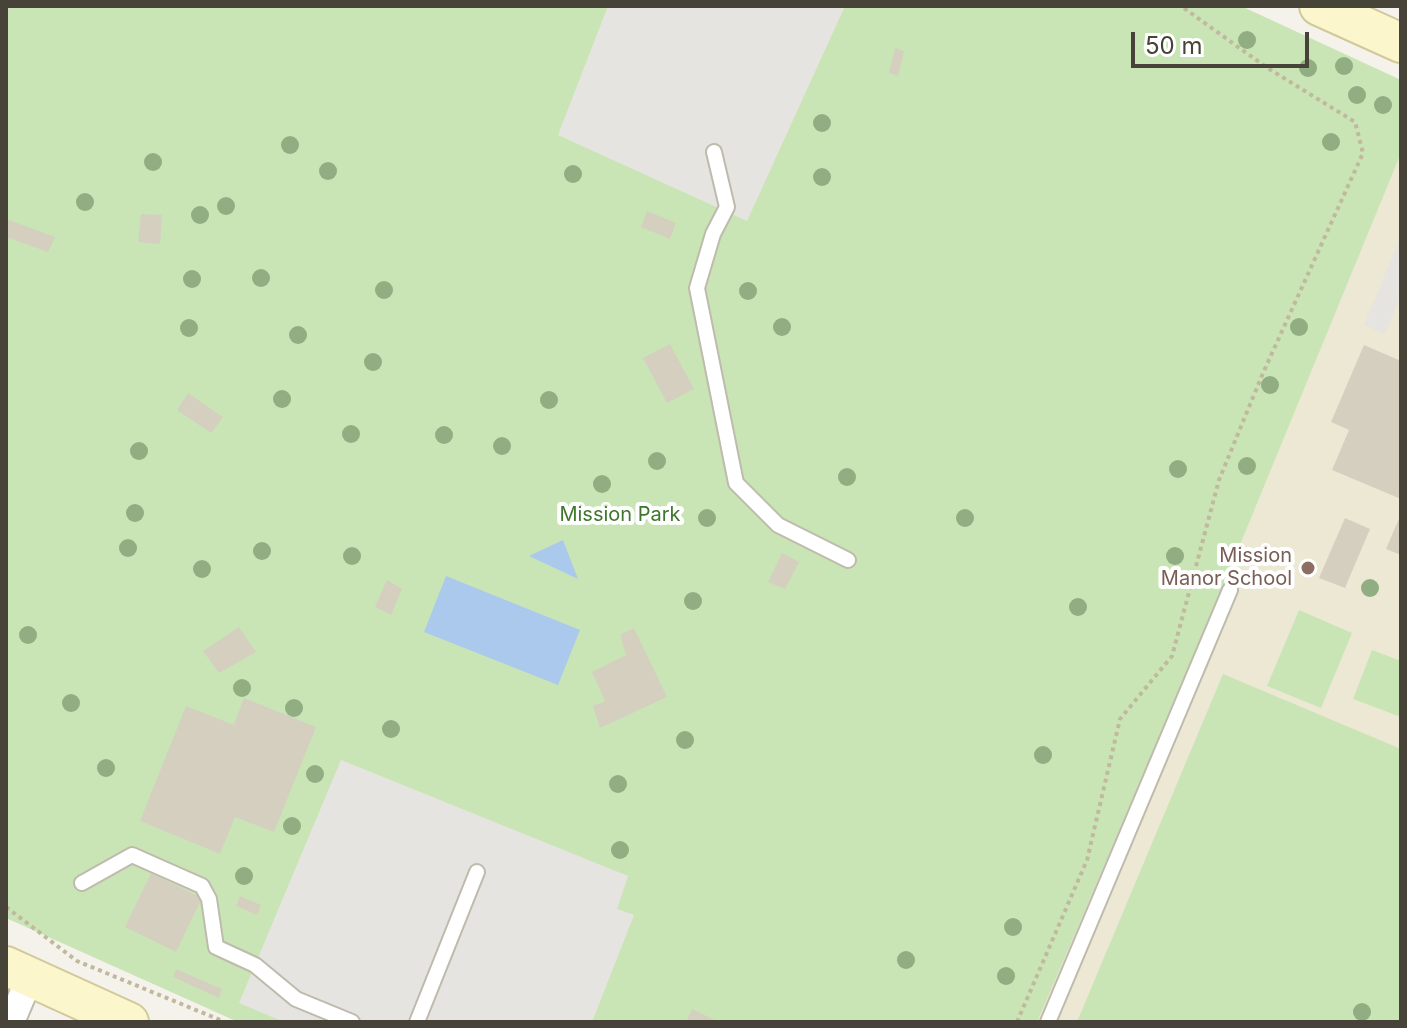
<!DOCTYPE html>
<style>
body{margin:0}
#map{position:relative;width:1407px;height:1028px;overflow:hidden;background:#f4f2ea;font-family:Inter,sans-serif}
canvas{display:block}
.frame{position:absolute;inset:0;border:8px solid #474338;pointer-events:none}
.scale{position:absolute;left:1131px;top:32px;width:178px;height:36px;box-sizing:border-box;border:4px solid #474338;border-top:0;padding-left:10px;font-size:24px;line-height:28px;white-space:nowrap;color:#474338;-webkit-text-stroke:6px #fff;paint-order:stroke}
</style>
<div id="map">
<canvas width="1407" height="1028"></canvas>
<div class="frame"></div>
<div class="scale">50 m</div>
</div>
<script>
const g = document.querySelector('canvas').getContext('2d');
g.lineJoin = 'round';
function fillPath(path, color) { g.fillStyle = color; g.fill(path, 'evenodd'); }
const toPath = rows => new Path2D(rows.map(r => 'M' + r).join(''));
function stroke(path, color, width, dash) { g.strokeStyle = color; g.lineWidth = width; g.lineCap = dash ? 'butt' : 'round'; g.setLineDash(dash || []); g.stroke(path); }
function label(font, color, halo, rows, align = 'center') {
  g.font = font + ' Inter,sans-serif'; g.lineWidth = 8; g.setLineDash([]); g.textBaseline = 'middle'; g.strokeStyle = halo; g.fillStyle = color; for (const [text, x, y, turn = 0] of rows) {
    g.save(); g.translate(x, y); g.rotate((+turn || 0) * Math.PI / 180); g.textAlign = isNaN(turn) ? turn : align; if (halo) g.strokeText(text, 0, 0); g.fillText(text, 0, 0); g.restore();
  }
}
fillPath(toPath([
 [1401,115,1401,1022,1028,1022]
]), '#ece8d4');
fillPath(toPath([
 [6,6,1241,6,1401,80,1401,153,1200,642,1037,1022,238,1022,6,918],
 [1299,610,1352,633,1321,708,1267,686],
 [1372,650,1401,661,1401,717,1353,699],
 [1223,674,1401,749,1401,1022,1077,1022]
]), '#cae5b5');
fillPath(toPath([
 [608,6,845,6,747,221,558,135],
 [1401,236,1401,295,1385,334,1364,325],
 [341,760,628,876,617,909,634,915,592,1022,284,1022,239,1003]
]), '#e6e4e1');
fillPath(toPath([
 [563,540,578,579,529,556],
 [446,576,580,630,558,685,424,632]
]), '#aac9ed');
fillPath(toPath([
 [895,48,904,51,898,76,889,73],
 [647,211,676,223,670,239,641,227],
 [141,214,162,215,160,244,138,242],
 [6,219,55,237,48,252,6,237],
 [670,344,694,389,667,403,643,358],
 [1364,345,1401,361,1401,499,1332,470,1349,430,1331,422],
 [188,393,223,417,211,433,177,410],
 [1401,514,1401,555,1386,549],
 [1345,518,1370,529,1345,588,1319,578],
 [782,553,799,562,785,589,768,582],
 [387,580,402,589,391,615,375,607],
 [239,627,256,652,219,673,203,651],
 [634,628,667,697,600,728,593,706,605,701,592,672,626,655,620,635],
 [244,698,316,727,274,832,235,817,220,854,140,821,186,706,234,725],
 [151,873,202,898,176,952,125,927],
 [240,896,261,905,257,915,236,906],
 [176,969,222,989,219,998,173,977],
 [692,1009,719,1022,686,1022]
]), '#d5cfc0');
const lane = toPath([
 [714,152,727,207,713,234,697,288,736,483,778,525,848,560],
 [82,883,132,855,202,886,209,899,216,947,255,965,296,999,352,1022],
 [417,1022,477,872],
 [1048,1022,1230,590]
]);
const street = toPath([
 [11,1022,30,977]
]);
const secondary = toPath([
 [1319,6,1401,43],
 [6,966,129,1022]
]);
stroke(lane, '#bfbbac', 18);
stroke(street, '#bfbbac', 30);
stroke(secondary, '#d1c99c', 42);
stroke(toPath([
 [6,907,77,961,225,1022],
 [1017,1022,1087,860,1120,719,1172,656,1219,480,1263,373,1363,153,1355,122,1266,67,1181,6]
]), '#c0b89f', 4, [4, 4]);
stroke(lane, '#fff', 14);
stroke(street, '#fff', 26);
stroke(secondary, '#fcf6cc', 38);
g.fillStyle = '#91ae83';
for (const [x, y] of [
 [1247,40],
 [1344,66],
 [1308,68],
 [1357,95],
 [1383,105],
 [822,123],
 [1331,142],
 [290,145],
 [153,162],
 [328,171],
 [573,174],
 [822,177],
 [85,202],
 [226,206],
 [200,215],
 [261,278],
 [192,279],
 [384,290],
 [748,291],
 [782,327],
 [1299,327],
 [189,328],
 [298,335],
 [373,362],
 [1270,385],
 [282,399],
 [549,400],
 [351,434],
 [444,435],
 [502,446],
 [139,451],
 [657,461],
 [1247,466],
 [1178,469],
 [847,477],
 [602,484],
 [135,513],
 [707,518],
 [965,518],
 [128,548],
 [262,551],
 [352,556],
 [1175,556],
 [202,569],
 [1370,588],
 [693,601],
 [1078,607],
 [28,635],
 [242,688],
 [71,703],
 [294,708],
 [391,729],
 [685,740],
 [1043,755],
 [106,768],
 [315,774],
 [618,784],
 [292,826],
 [620,850],
 [244,876],
 [1013,927],
 [906,960],
 [1006,976],
 [1362,1012]
]) { g.beginPath(); g.arc(x, y, 9, 0, 2 * Math.PI); g.fill(); }
for (const [x, y, r, color] of [
 [1308,568,8,"#8d6e63"]
]) { const dot = new Path2D(); dot.arc(x, y, r, 0, 2 * Math.PI); g.fillStyle = color; g.fill(dot); stroke(dot, '#fff', 3); }
label('20px', '#40762e', '#fff', [
 ["Mission Park",620,515]
]);
label('20px', '#785e54', '#fff', [
 ["Mission",1292,556],
 ["Manor School",1292,579]
], 'right');
</script>
